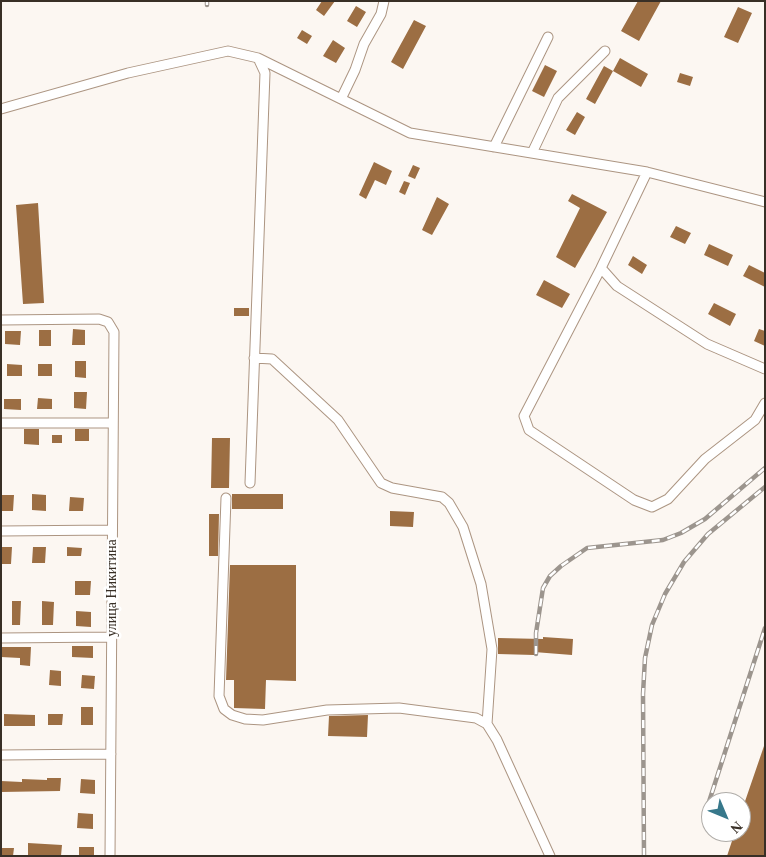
<!DOCTYPE html>
<meta charset="utf-8">
<style>
body{margin:0}
#map{position:relative;width:766px;height:857px;overflow:hidden;background:#fcf7f2;font-family:"Times New Roman",serif}
canvas{display:block}
.frame{position:absolute;inset:0;border:2px solid #382f26;pointer-events:none}
.north{position:absolute;left:701px;top:792px;width:50px;height:50px;box-sizing:border-box;background:#fff;border:1px solid #afaca8;border-radius:50%;rotate:135deg;font-size:14px;font-weight:700;line-height:20px;text-align:center;color:#382f26}
.north::after{content:'';display:block;margin:auto;width:18px;height:22px;background:#37788b;clip-path:polygon(50% 0,100% 100%,50% 72%,0 100%)}
</style>
<div id="map">
<canvas width="766" height="857"></canvas>
<div class="frame"></div>
<div class="north">N</div>
</div>
<script>
const g = document.querySelector('canvas').getContext('2d');
g.lineJoin = 'round';
function fillPath(path, color) { g.fillStyle = color; g.fill(path, 'evenodd'); }
const toPath = rows => new Path2D(rows.map(r => 'M' + r).join(''));
function stroke(path, color, width, dash) { g.strokeStyle = color; g.lineWidth = width; g.lineCap = dash ? 'butt' : 'round'; g.setLineDash(dash || []); g.stroke(path); }
function label(font, color, halo, rows, align = 'center') {
  g.font = font + ' "Times New Roman",serif'; g.lineWidth = 5; g.setLineDash([]); g.textBaseline = 'middle'; g.strokeStyle = halo; g.fillStyle = color; for (const [text, x, y, turn = 0] of rows) {
    g.save(); g.translate(x, y); g.rotate((+turn || 0) * Math.PI / 180); g.textAlign = isNaN(turn) ? turn : align; if (halo) g.strokeText(text, 0, 0); g.fillText(text, 0, 0); g.restore();
  }
}
fillPath(toPath([
 [322,1,335,1,324,16,316,10],
 [638,1,661,1,639,41,621,31],
 [356,6,366,12,357,27,347,21],
 [738,7,752,13,738,43,724,37],
 [414,20,426,26,403,69,391,62],
 [302,30,312,36,307,44,297,38],
 [333,40,345,48,336,63,323,56],
 [620,58,648,74,641,87,613,71],
 [545,65,557,71,544,97,532,91],
 [604,66,613,71,595,104,586,99],
 [680,73,693,77,690,86,677,82],
 [577,112,585,117,575,135,566,130],
 [374,162,392,171,386,185,375,180,366,199,359,195],
 [413,165,420,168,415,179,408,176],
 [404,181,410,183,405,195,399,192],
 [572,194,607,212,575,268,556,257,580,208,568,201],
 [437,197,449,204,432,235,422,230],
 [38,203,44,303,23,304,16,205],
 [676,226,691,233,685,244,670,237],
 [709,244,733,255,728,266,704,255],
 [633,256,647,265,642,274,628,265],
 [749,265,765,273,765,287,743,276],
 [544,280,570,294,562,308,536,295],
 [714,303,736,314,730,326,708,314],
 [234,308,249,308,249,316,234,316],
 [73,329,85,330,85,345,72,345],
 [759,329,765,331,765,346,754,341],
 [39,330,51,330,51,346,39,346],
 [5,331,21,331,20,345,5,344],
 [75,361,86,361,86,378,75,377],
 [7,364,22,365,22,376,7,376],
 [38,364,52,364,52,376,38,376],
 [74,392,87,392,86,409,74,408],
 [38,398,52,399,52,409,37,409],
 [4,399,21,399,21,410,4,409],
 [24,429,39,429,39,445,24,444],
 [75,429,89,429,89,441,75,441],
 [52,435,62,435,62,443,52,443],
 [212,438,230,438,229,488,211,488],
 [32,494,46,495,46,511,32,510],
 [232,494,283,494,283,509,232,509],
 [1,495,14,495,13,511,1,511],
 [70,497,84,498,83,511,69,511],
 [390,511,414,512,413,527,390,526],
 [209,514,219,514,218,556,209,556],
 [1,547,12,547,11,564,1,564],
 [33,547,46,547,45,563,32,563],
 [67,547,82,548,81,556,67,556],
 [230,565,296,565,296,681,266,680,265,709,234,708,234,680,226,680],
 [75,581,91,581,90,595,75,595],
 [12,601,21,601,20,625,12,625],
 [42,601,54,602,53,625,42,625],
 [76,611,91,612,91,627,76,626],
 [543,637,573,639,572,655,534,652,534,655,498,654,498,638,543,639],
 [72,646,93,646,93,658,72,657],
 [1,647,31,647,30,666,20,665,20,658,1,657],
 [50,670,61,671,61,686,49,685],
 [82,675,95,676,94,689,81,688],
 [81,707,93,707,93,725,81,725],
 [4,714,35,715,35,726,4,726],
 [48,714,63,714,62,725,48,725],
 [368,715,367,737,328,736,329,716],
 [764,746,765,856,727,856,735,832,741,832,741,813],
 [47,778,61,778,60,791,1,792,1,781,22,782,22,779,47,780],
 [81,779,95,780,95,794,80,793],
 [78,813,93,814,93,829,77,828],
 [28,843,62,845,61,856,28,856],
 [79,847,94,847,94,856,79,856],
 [1,848,14,848,13,856,1,856]
]), '#9c6e43');
const minor = toPath([
 [341,99,355,70,364,44,381,14,384,1],
 [1,109,128,73,228,51,258,58,410,133,647,172,765,202],
 [494,147,548,37],
 [532,153,558,98,605,51],
 [647,172,601,268,617,286,707,344,765,369],
 [601,268,524,416,529,430,634,500,652,507,668,499,705,459,755,420,765,403],
 [1,320,99,319,108,322,114,332,110,856],
 [254,358,272,359,338,420,381,483,392,488,442,497,449,503,463,527,481,584,492,649,487,724],
 [1,423,113,423],
 [250,483,265,73,258,58],
 [226,498,219,696,224,709,232,715,245,719,263,720,327,710,399,708,476,718,487,724,497,740,550,856],
 [1,531,112,530],
 [1,638,111,637],
 [1,755,111,754]
]);
stroke(minor, '#ac9582', 11);
stroke(minor, '#fff', 9);
const rail = toPath([
 [207,5,207,1],
 [536,654,536,633,543,588,550,576,561,566,587,548,663,540,681,533,705,519,765,468],
 [707,808,765,628],
 [644,856,643,694,645,658,652,625,665,594,684,562,708,534,765,487]
]);
stroke(rail, '#9c958e', 4.5);
stroke(rail, '#fff', 2.5, [8]);
label('14px', '#382f26', '#fff', [
 ["улица Никитина",112,588,-90]
]);
</script>
